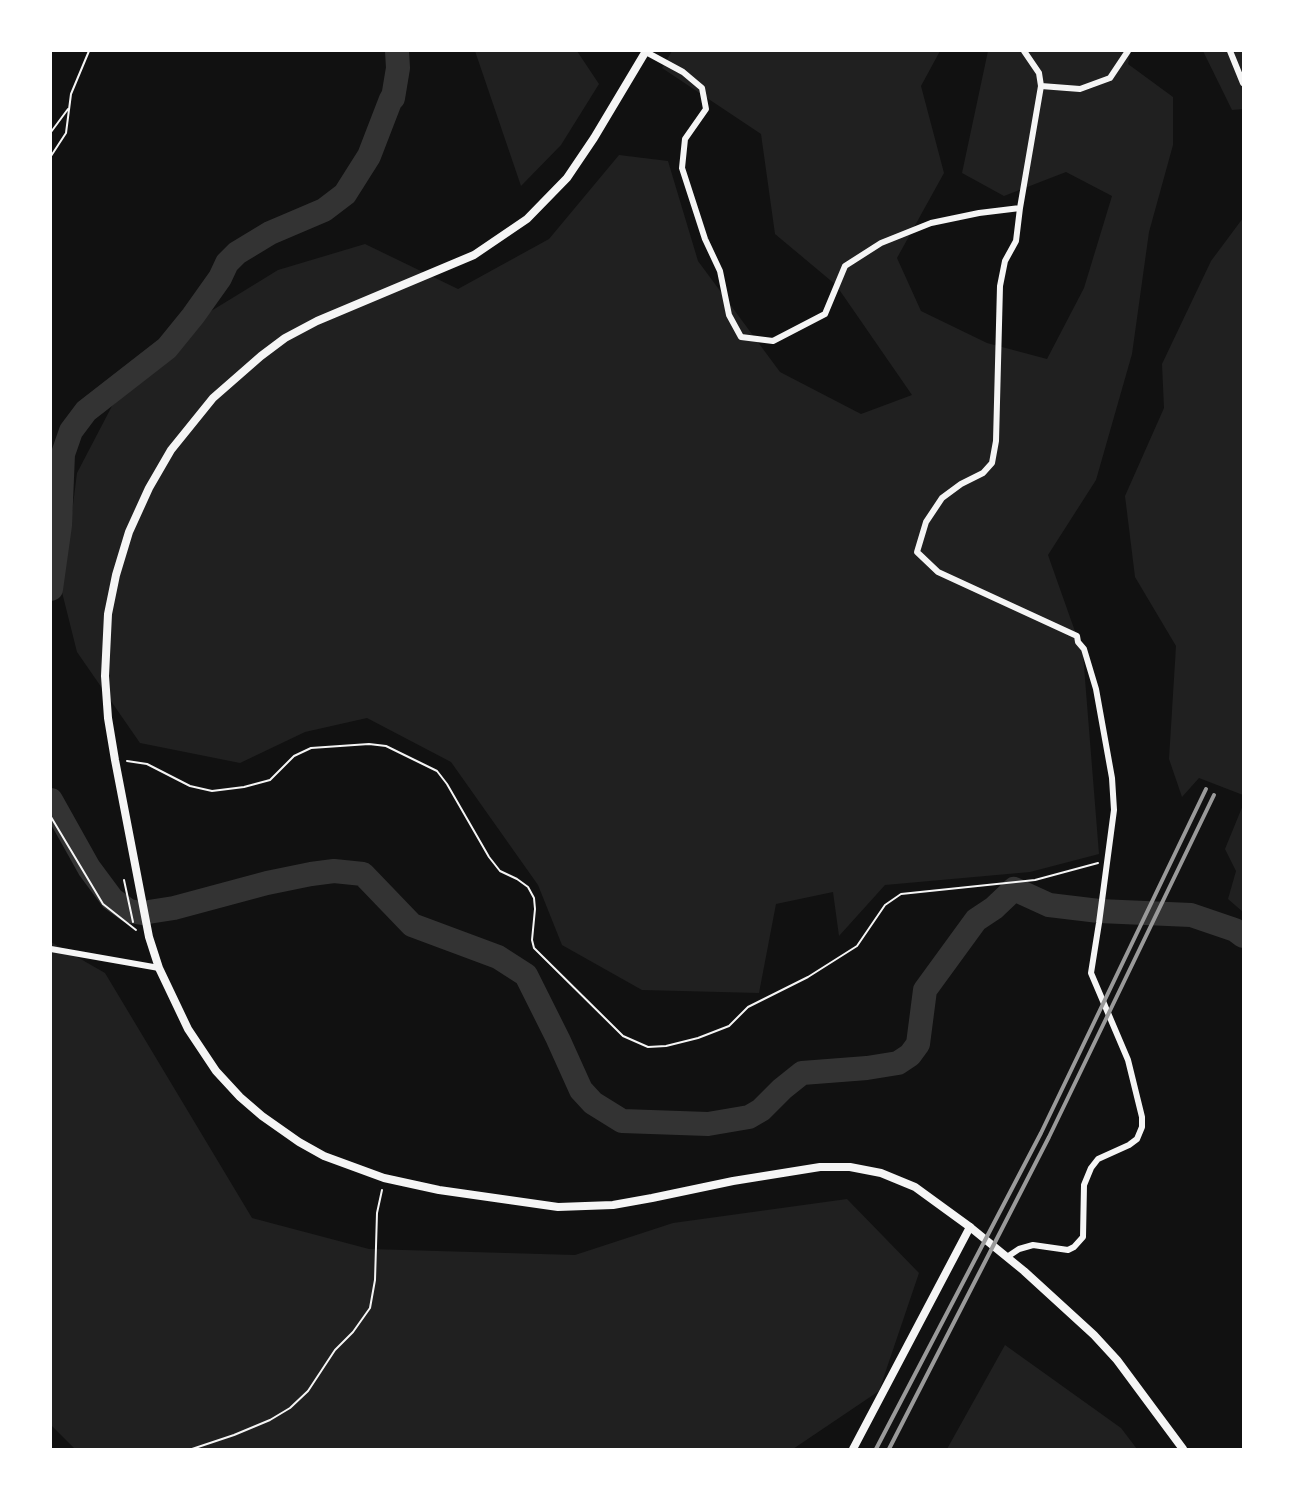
<!DOCTYPE html>
<style>
body{margin:0}
#map{position:relative;width:1294px;height:1500px;overflow:hidden;background:#111;font-family:Ubuntu,sans-serif}
canvas{display:block}
.frame{position:absolute;inset:0;border:52px solid #fff;pointer-events:none}
</style>
<div id="map">
<canvas width="1294" height="1500"></canvas>
<div class="frame"></div>
</div>
<script>
const g = document.querySelector('canvas').getContext('2d');
g.lineJoin = 'round';
function fillPath(path, color) { g.fillStyle = color; g.fill(path, 'evenodd'); }
const toPath = rows => new Path2D(rows.map(r => 'M' + r).join(''));
function stroke(path, color, width, dash) { g.strokeStyle = color; g.lineWidth = width; g.lineCap = dash ? 'butt' : 'round'; g.setLineDash(dash || []); g.stroke(path); }
fillPath(toPath([
 [475,51,577,51,599,84,561,145,521,186],
 [672,51,940,51,921,86,944,173,897,258,921,311,987,343,1047,359,1084,288,1112,196,1066,172,1004,196,962,173,988,51,1131,51,1128,64,1173,97,1173,145,1149,232,1132,354,1096,480,1048,555,1083,654,1099,854,1030,872,885,885,839,936,833,892,776,904,759,993,642,990,562,945,538,885,451,762,367,718,305,732,240,763,140,743,77,652,62,592,77,473,112,406,203,316,278,270,365,244,458,289,549,239,619,155,668,161,698,261,780,372,861,414,912,395,836,285,775,234,761,134,662,68],
 [1203,51,1243,51,1243,109,1232,110],
 [1243,218,1243,795,1199,778,1182,797,1169,759,1176,646,1135,577,1125,496,1164,408,1162,364,1211,261],
 [1243,805,1243,912,1228,899,1236,871,1225,849],
 [51,942,105,973,252,1218,369,1249,575,1255,673,1223,847,1199,919,1273,879,1391,793,1449,75,1449,51,1425],
 [1005,1345,1121,1428,1137,1449,947,1449]
]), '#202020');
stroke(toPath([
 [51,570,54,571]
]), '#333', 4);
stroke(toPath([
 [51,589,60,525,63,454,71,431,86,411,167,348,193,316,220,278,227,263,237,253,270,233,324,210,345,194,369,156,391,99,393,98,398,68,397,51],
 [51,800,89,868,112,899,129,911,142,913,174,908,267,883,311,874,334,871,363,874,412,925,498,957,526,975,558,1039,581,1090,593,1103,622,1121,708,1124,749,1117,761,1110,782,1089,802,1073,867,1068,898,1063,910,1055,918,1044,925,990,976,920,994,908,1014,889,1049,905,1099,911,1191,915,1235,930,1243,936]
]), '#333', 24);
stroke(toPath([
 [51,132,68,109],
 [51,156,66,133,71,94,89,51],
 [127,761,147,764,190,786,212,791,244,787,270,780,294,756,311,748,369,744,386,746,437,771,447,784,489,857,500,871,517,879,528,887,534,898,535,909,532,940,534,948,623,1036,648,1047,666,1046,698,1038,729,1026,748,1007,808,977,857,946,885,905,901,894,1035,880,1098,863],
 [51,817,103,904,136,930],
 [124,880,133,922],
 [192,1449,234,1435,270,1420,290,1408,308,1391,335,1350,353,1332,370,1308,375,1280,377,1213,382,1190]
]), '#f5f5f5', 2);
stroke(toPath([
 [1230,51,1243,83],
 [646,52,683,72,702,88,706,109,685,139,682,168,705,239,720,271,729,315,741,337,773,341,825,314,845,266,881,243,931,223,979,213,1020,208],
 [1041,86,1080,89,1110,78,1128,51],
 [51,949,159,968],
 [1007,1257,1019,1249,1033,1245,1068,1250,1074,1247,1083,1237,1084,1185,1091,1168,1098,1159,1129,1145,1137,1139,1142,1127,1142,1117,1128,1060,1091,973,1099,923,1114,810,1112,778,1096,689,1084,649,1078,642,1077,636,938,572,917,552,926,522,942,498,961,484,983,473,992,463,996,441,1000,286,1005,261,1016,241,1020,208,1041,86,1039,73,1024,51]
]), '#f5f5f5', 6);
stroke(toPath([
 [853,1449,970,1227]
]), '#f5f5f5', 8);
stroke(toPath([
 [646,51,594,138,567,178,527,219,474,255,317,321,285,338,261,356,213,398,171,450,149,488,129,532,116,575,108,614,105,676,108,718,115,760,149,937,159,968,188,1029,216,1071,240,1097,262,1116,299,1142,324,1156,384,1178,439,1190,558,1207,613,1205,652,1198,733,1181,820,1167,850,1167,881,1173,915,1187,970,1227,1024,1271,1094,1335,1117,1360,1183,1449]
]), '#f5f5f5', 8);
stroke(toPath([
 [876,1449,1041,1133,1206,789],
 [889,1449,1049,1137,1214,795]
]), '#9a9a9a', 4);
</script>
